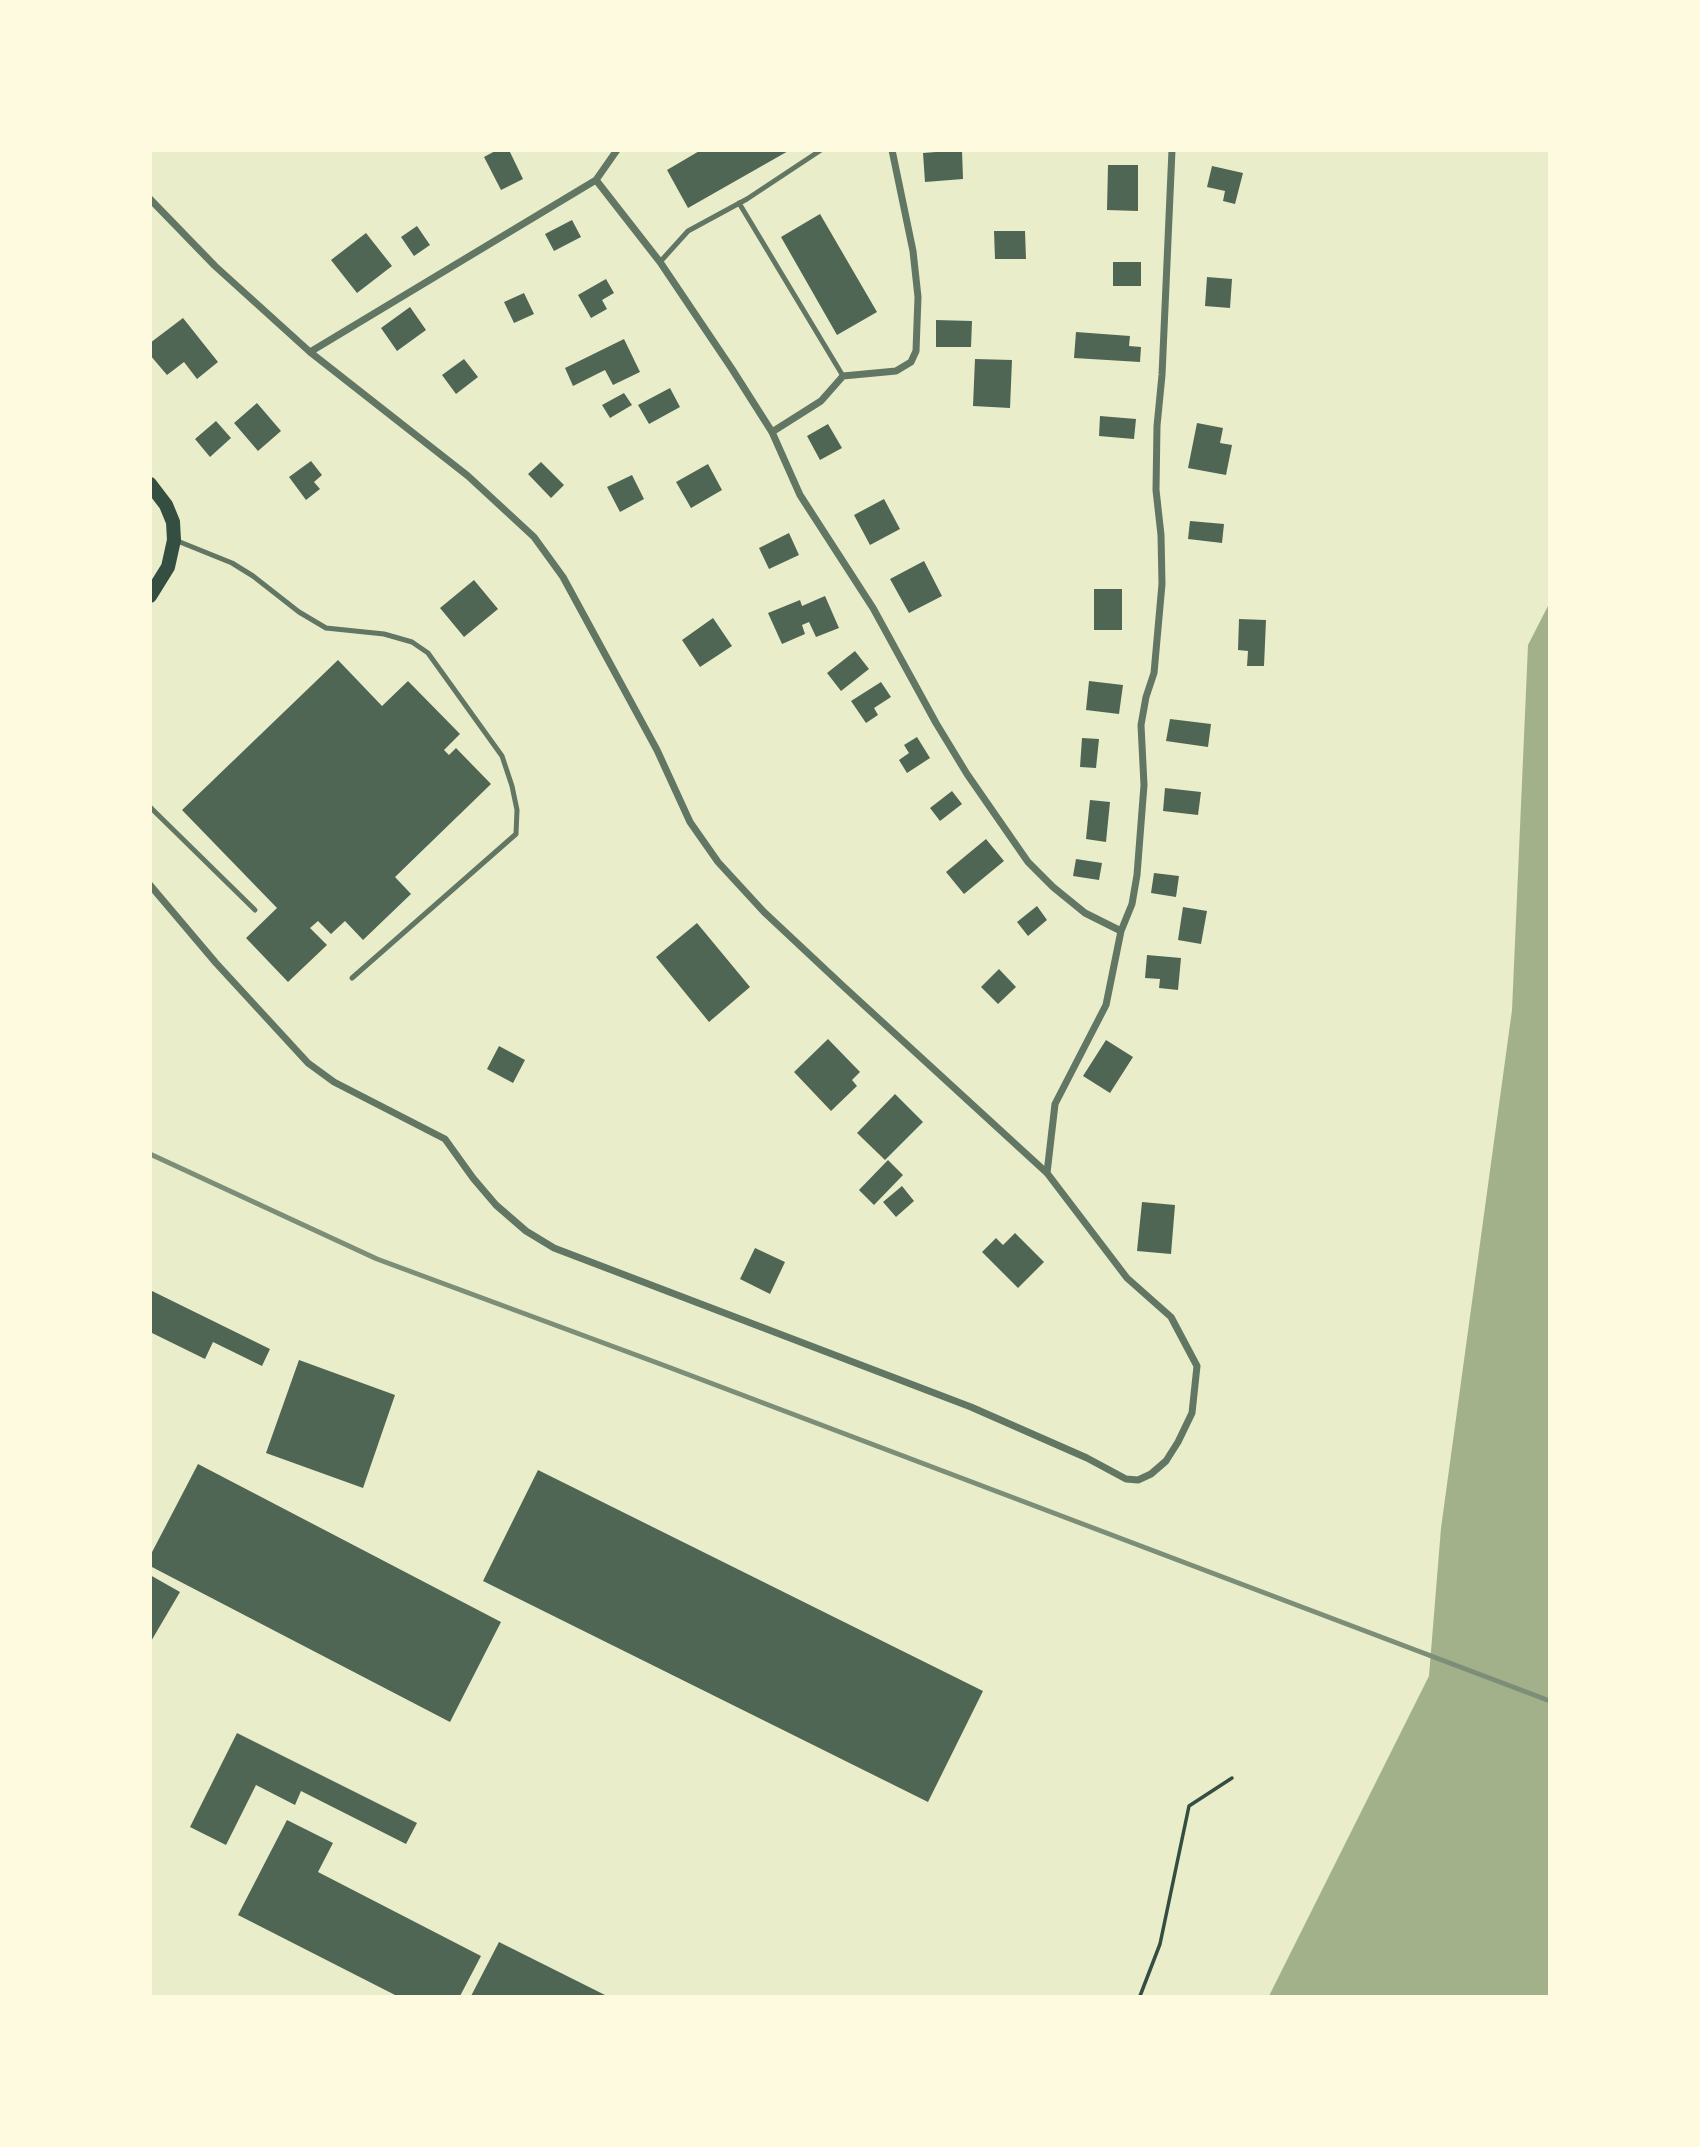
<!DOCTYPE html>
<style>
body{margin:0}
#map{position:relative;width:1700px;height:2147px;overflow:hidden;background:#e9edc9;font-family:Mulish,sans-serif}
canvas{display:block}
.frame{position:absolute;inset:0;border:152px solid #fefae0;pointer-events:none}
</style>
<div id="map">
<canvas width="1700" height="2147"></canvas>
<div class="frame"></div>
</div>
<script>
const g = document.querySelector('canvas').getContext('2d');
g.lineJoin = 'round';
function fillPath(path, color) { g.fillStyle = color; g.fill(path, 'evenodd'); }
const toPath = rows => new Path2D(rows.map(r => 'M' + r).join(''));
function stroke(path, color, width, dash) { g.strokeStyle = color; g.lineWidth = width; g.lineCap = dash ? 'butt' : 'round'; g.setLineDash(dash || []); g.stroke(path); }
fillPath(toPath([
 [1549,604,1549,1996,1269,1996,1429,1676,1441,1528,1512,1010,1528,645]
]), '#a3b18a');
fillPath(toPath([
 [497,150,509,150,523,179,501,190,484,157],
 [701,150,790,150,688,208,667,170],
 [962,150,963,179,925,182,923,153],
 [1108,165,1138,165,1138,211,1107,210],
 [1212,166,1243,173,1235,204,1223,201,1225,191,1207,187],
 [820,214,877,312,837,335,781,237],
 [572,220,581,237,554,251,545,234],
 [417,226,430,245,414,256,401,237],
 [994,231,1025,231,1026,259,995,259],
 [366,233,392,266,357,293,331,260],
 [1113,262,1141,262,1141,286,1113,286],
 [1207,277,1232,279,1230,308,1205,306],
 [606,279,614,293,602,300,607,309,591,318,578,295],
 [524,293,534,314,514,323,504,302],
 [410,307,426,330,397,351,381,328],
 [183,318,218,362,197,379,184,362,167,375,150,355,150,343],
 [936,320,972,321,971,347,936,347],
 [1076,332,1130,336,1129,346,1141,347,1140,362,1074,358],
 [624,339,640,372,613,385,605,370,573,386,565,368],
 [464,359,478,377,456,394,442,375],
 [975,359,1012,360,1010,408,973,406],
 [670,388,680,407,649,424,638,405],
 [624,393,632,405,610,418,602,405],
 [257,403,281,431,258,451,234,423],
 [1100,416,1136,419,1134,439,1099,436],
 [216,421,231,438,210,457,195,439],
 [1197,423,1223,428,1220,443,1232,445,1226,475,1188,468],
 [828,424,842,448,820,460,807,436],
 [311,461,322,475,314,482,320,489,306,500,289,477],
 [541,462,564,485,551,498,528,474],
 [708,464,722,490,691,508,676,482],
 [632,475,644,499,620,512,607,487],
 [884,499,900,529,870,545,854,515],
 [1190,521,1224,524,1222,543,1188,539],
 [789,533,799,555,769,569,759,548],
 [924,561,942,596,909,613,890,579],
 [474,580,498,609,464,637,440,608],
 [1094,589,1122,589,1122,630,1094,630],
 [825,596,839,628,816,637,809,622,802,625,805,634,782,644,768,613,800,600,802,606],
 [713,618,732,646,700,667,682,640],
 [1239,619,1266,620,1264,666,1247,666,1248,651,1238,650],
 [855,651,869,669,841,691,827,673],
 [338,660,382,706,408,681,460,734,444,750,449,755,456,748,491,784,395,877,411,894,363,940,345,921,331,934,318,921,310,928,327,945,288,982,246,938,277,908,182,810],
 [1089,681,1123,685,1119,714,1086,710],
 [881,682,891,697,874,708,878,715,866,723,851,701],
 [1170,719,1211,724,1208,747,1166,741],
 [917,737,930,758,907,773,899,760,909,753,904,745],
 [1082,738,1099,739,1096,768,1080,767],
 [1165,788,1201,792,1198,815,1163,811],
 [952,791,962,804,940,821,930,808],
 [1090,800,1110,802,1106,842,1086,839],
 [986,839,1004,861,964,894,946,872],
 [1076,859,1102,863,1099,880,1073,876],
 [1154,873,1179,876,1176,897,1151,893],
 [1037,906,1047,920,1028,936,1017,922],
 [1183,907,1207,911,1201,944,1178,940],
 [697,923,750,987,709,1022,656,957],
 [1147,955,1181,958,1178,990,1159,988,1160,979,1145,978],
 [999,969,1016,987,998,1004,981,987],
 [828,1039,860,1072,852,1080,857,1086,831,1111,794,1072],
 [1106,1040,1133,1057,1110,1093,1083,1076],
 [499,1046,525,1060,513,1083,487,1069],
 [895,1094,923,1122,885,1160,857,1133],
 [888,1160,903,1175,874,1205,859,1190],
 [902,1186,914,1201,896,1217,883,1202],
 [1142,1202,1175,1205,1171,1254,1137,1251],
 [1015,1233,1044,1262,1018,1288,982,1252,996,1238,1003,1245],
 [755,1248,785,1262,770,1294,740,1279],
 [150,1290,270,1349,262,1366,213,1342,205,1359,150,1332],
 [299,1360,395,1395,363,1488,266,1453],
 [198,1464,501,1622,450,1722,150,1566,150,1556],
 [538,1470,983,1691,928,1802,483,1581],
 [150,1575,180,1592,150,1643],
 [237,1733,417,1823,406,1844,301,1791,295,1805,256,1785,226,1845,190,1827],
 [287,1820,333,1843,318,1872,481,1956,460,1996,397,1996,238,1915],
 [499,1942,607,1996,471,1996]
]), '#4f6655');
stroke(toPath([
 [1140,1996,1160,1944,1189,1806,1232,1778]
]), '#344e41', 3.5);
stroke(toPath([
 [739,203,843,376],
 [660,262,688,231,747,199,821,150],
 [175,540,232,563,253,576,299,612,326,628,384,634,412,642,428,653,502,756,512,786,517,810,516,834,352,978],
 [150,807,255,910]
]), '#617663', 5);
stroke(toPath([
 [596,180,660,262,732,369,772,432,800,495,873,608,936,723,967,774,1028,862,1053,887,1085,913,1121,931],
 [150,199,215,266,310,352,468,476,534,537,563,577,657,750,690,822,718,862,764,912,843,986,1047,1173,1127,1278,1171,1317,1197,1366,1192,1413,1178,1442,1166,1461,1151,1474,1138,1480,1126,1479,1087,1458,971,1407,554,1248,526,1231,496,1205,473,1178,445,1139,334,1082,308,1063,216,963,150,885],
 [310,352,596,180,617,150],
 [772,432,821,401,843,376,896,371,911,362,916,351,918,297,913,251,892,150],
 [1047,1173,1055,1104,1106,1005,1121,931,1132,904,1137,875,1144,785,1141,725,1146,697,1154,673,1162,584,1161,535,1156,490,1157,426,1162,375,1172,150]
]), '#617663', 7);
stroke(toPath([
 [150,484,166,505,173,522,174,540,168,567,150,596]
]), '#344e41', 14);
stroke(toPath([
 [150,1154,377,1259,663,1365,1550,1701]
]), '#7c8e77', 5);
</script>
